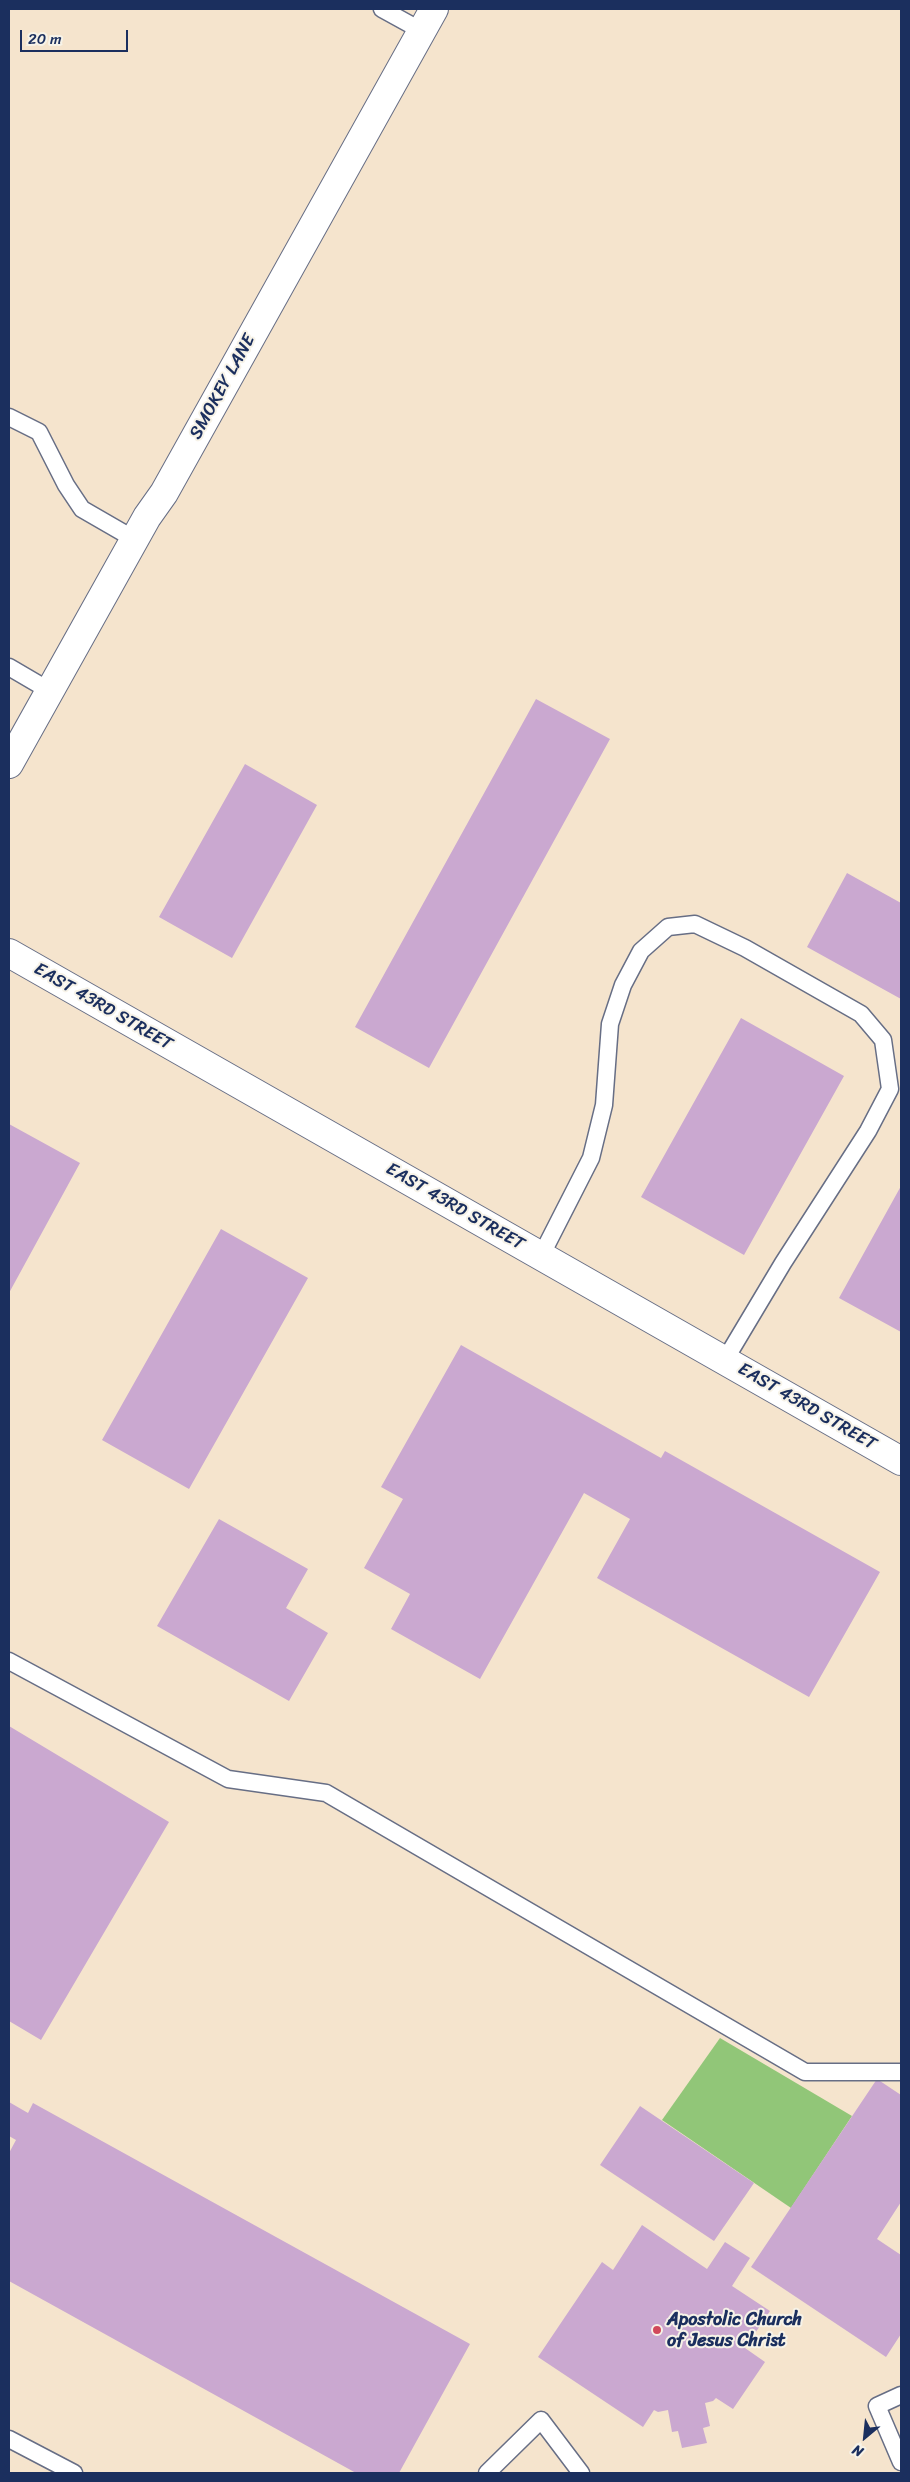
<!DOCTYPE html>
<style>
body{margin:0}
#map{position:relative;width:910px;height:2482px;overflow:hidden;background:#f5e4cd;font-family:Sriracha,sans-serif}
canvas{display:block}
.frame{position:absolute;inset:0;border:10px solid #1b2f5e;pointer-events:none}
.north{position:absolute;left:840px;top:2412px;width:50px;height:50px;-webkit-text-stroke:4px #f7f3e8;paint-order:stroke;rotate:208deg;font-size:14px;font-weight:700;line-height:20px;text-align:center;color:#1b2f5e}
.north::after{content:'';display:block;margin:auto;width:18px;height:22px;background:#1b2f5e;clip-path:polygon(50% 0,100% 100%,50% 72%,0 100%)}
.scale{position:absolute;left:20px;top:30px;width:108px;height:22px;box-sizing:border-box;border:2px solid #1b2f5e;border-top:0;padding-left:6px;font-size:15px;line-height:18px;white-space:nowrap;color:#1b2f5e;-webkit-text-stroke:4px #f7f3e8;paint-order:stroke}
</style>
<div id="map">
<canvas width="910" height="2482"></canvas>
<div class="frame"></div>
<div class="north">N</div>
<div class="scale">20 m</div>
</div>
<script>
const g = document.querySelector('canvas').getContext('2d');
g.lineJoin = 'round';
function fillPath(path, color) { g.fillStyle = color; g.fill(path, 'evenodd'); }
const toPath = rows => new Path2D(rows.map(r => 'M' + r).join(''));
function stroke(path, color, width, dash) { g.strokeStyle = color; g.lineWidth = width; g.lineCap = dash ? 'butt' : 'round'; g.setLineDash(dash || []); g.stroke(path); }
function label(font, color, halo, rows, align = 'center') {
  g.font = font + ' Sriracha,sans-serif'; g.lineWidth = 4; g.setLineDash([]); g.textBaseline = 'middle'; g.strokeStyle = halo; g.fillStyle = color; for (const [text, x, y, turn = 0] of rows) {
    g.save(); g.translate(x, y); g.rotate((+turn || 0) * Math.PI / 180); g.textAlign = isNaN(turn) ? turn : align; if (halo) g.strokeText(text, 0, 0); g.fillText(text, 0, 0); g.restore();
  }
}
fillPath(toPath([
 [720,2038,852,2116,791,2208,662,2120]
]), '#91c678');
fillPath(toPath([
 [536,699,610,739,429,1068,355,1027],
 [245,764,317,805,232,958,159,917],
 [847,873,901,903,901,999,807,947],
 [741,1018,844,1076,744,1255,641,1197],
 [9,1124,80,1163,9,1293],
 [901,1186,901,1332,839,1298],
 [221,1229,308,1278,189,1489,102,1440],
 [461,1345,661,1458,665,1451,880,1572,809,1697,597,1578,630,1519,584,1493,480,1679,391,1629,410,1594,364,1568,403,1499,381,1487],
 [219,1519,308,1569,286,1608,328,1633,289,1701,157,1626],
 [9,1726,169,1822,41,2040,9,2021],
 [877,2079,901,2095,901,2202,877,2239,901,2255,901,2334,886,2357,751,2267],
 [9,2102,28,2113,33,2103,470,2344,399,2473,356,2473,9,2281,9,2153,16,2140,9,2136],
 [640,2106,754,2183,714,2241,600,2165],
 [642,2225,707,2269,725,2242,750,2258,732,2286,770,2311,745,2348,765,2362,733,2409,716,2398,713,2401,705,2403,710,2426,703,2428,707,2443,682,2448,678,2431,672,2432,668,2410,658,2412,654,2410,643,2427,538,2357,602,2262,613,2270]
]), '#caa8d0');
const service = toPath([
 [382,9,422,31],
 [9,417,39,432,66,485,82,509,134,539],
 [9,667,50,691],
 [541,1256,591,1158,604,1105,610,1024,623,985,641,951,668,927,695,924,745,948,861,1014,883,1040,890,1089,868,1131,783,1263,725,1360],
 [9,1661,228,1779,326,1793,805,2072,901,2072],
 [901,2395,877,2406,901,2462],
 [9,2439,74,2473],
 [487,2473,541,2420,581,2473]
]);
const minor = toPath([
 [9,953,901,1461]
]);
const tertiary = toPath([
 [9,764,147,517,164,493,434,9]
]);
stroke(service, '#676e85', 19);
stroke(minor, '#676e85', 30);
stroke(tertiary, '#676e85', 30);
stroke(service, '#fff', 16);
stroke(minor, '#fff', 28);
stroke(tertiary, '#fff', 28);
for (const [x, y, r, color] of [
 [657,2330,5,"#d1495b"]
]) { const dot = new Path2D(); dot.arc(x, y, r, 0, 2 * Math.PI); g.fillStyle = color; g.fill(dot); stroke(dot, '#f7f3e8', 2); }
label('18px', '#1b2f5e', '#f7f3e8', [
 ["SMOKEY LANE",223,387,-61],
 ["EAST 43RD STREET",103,1007,30],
 ["EAST 43RD STREET",455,1207,30],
 ["EAST 43RD STREET",807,1407,30]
]);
label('bold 18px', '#1b2f5e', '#f7f3e8', [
 ["Apostolic Church",667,2320],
 ["of Jesus Christ",667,2341]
], 'left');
</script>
